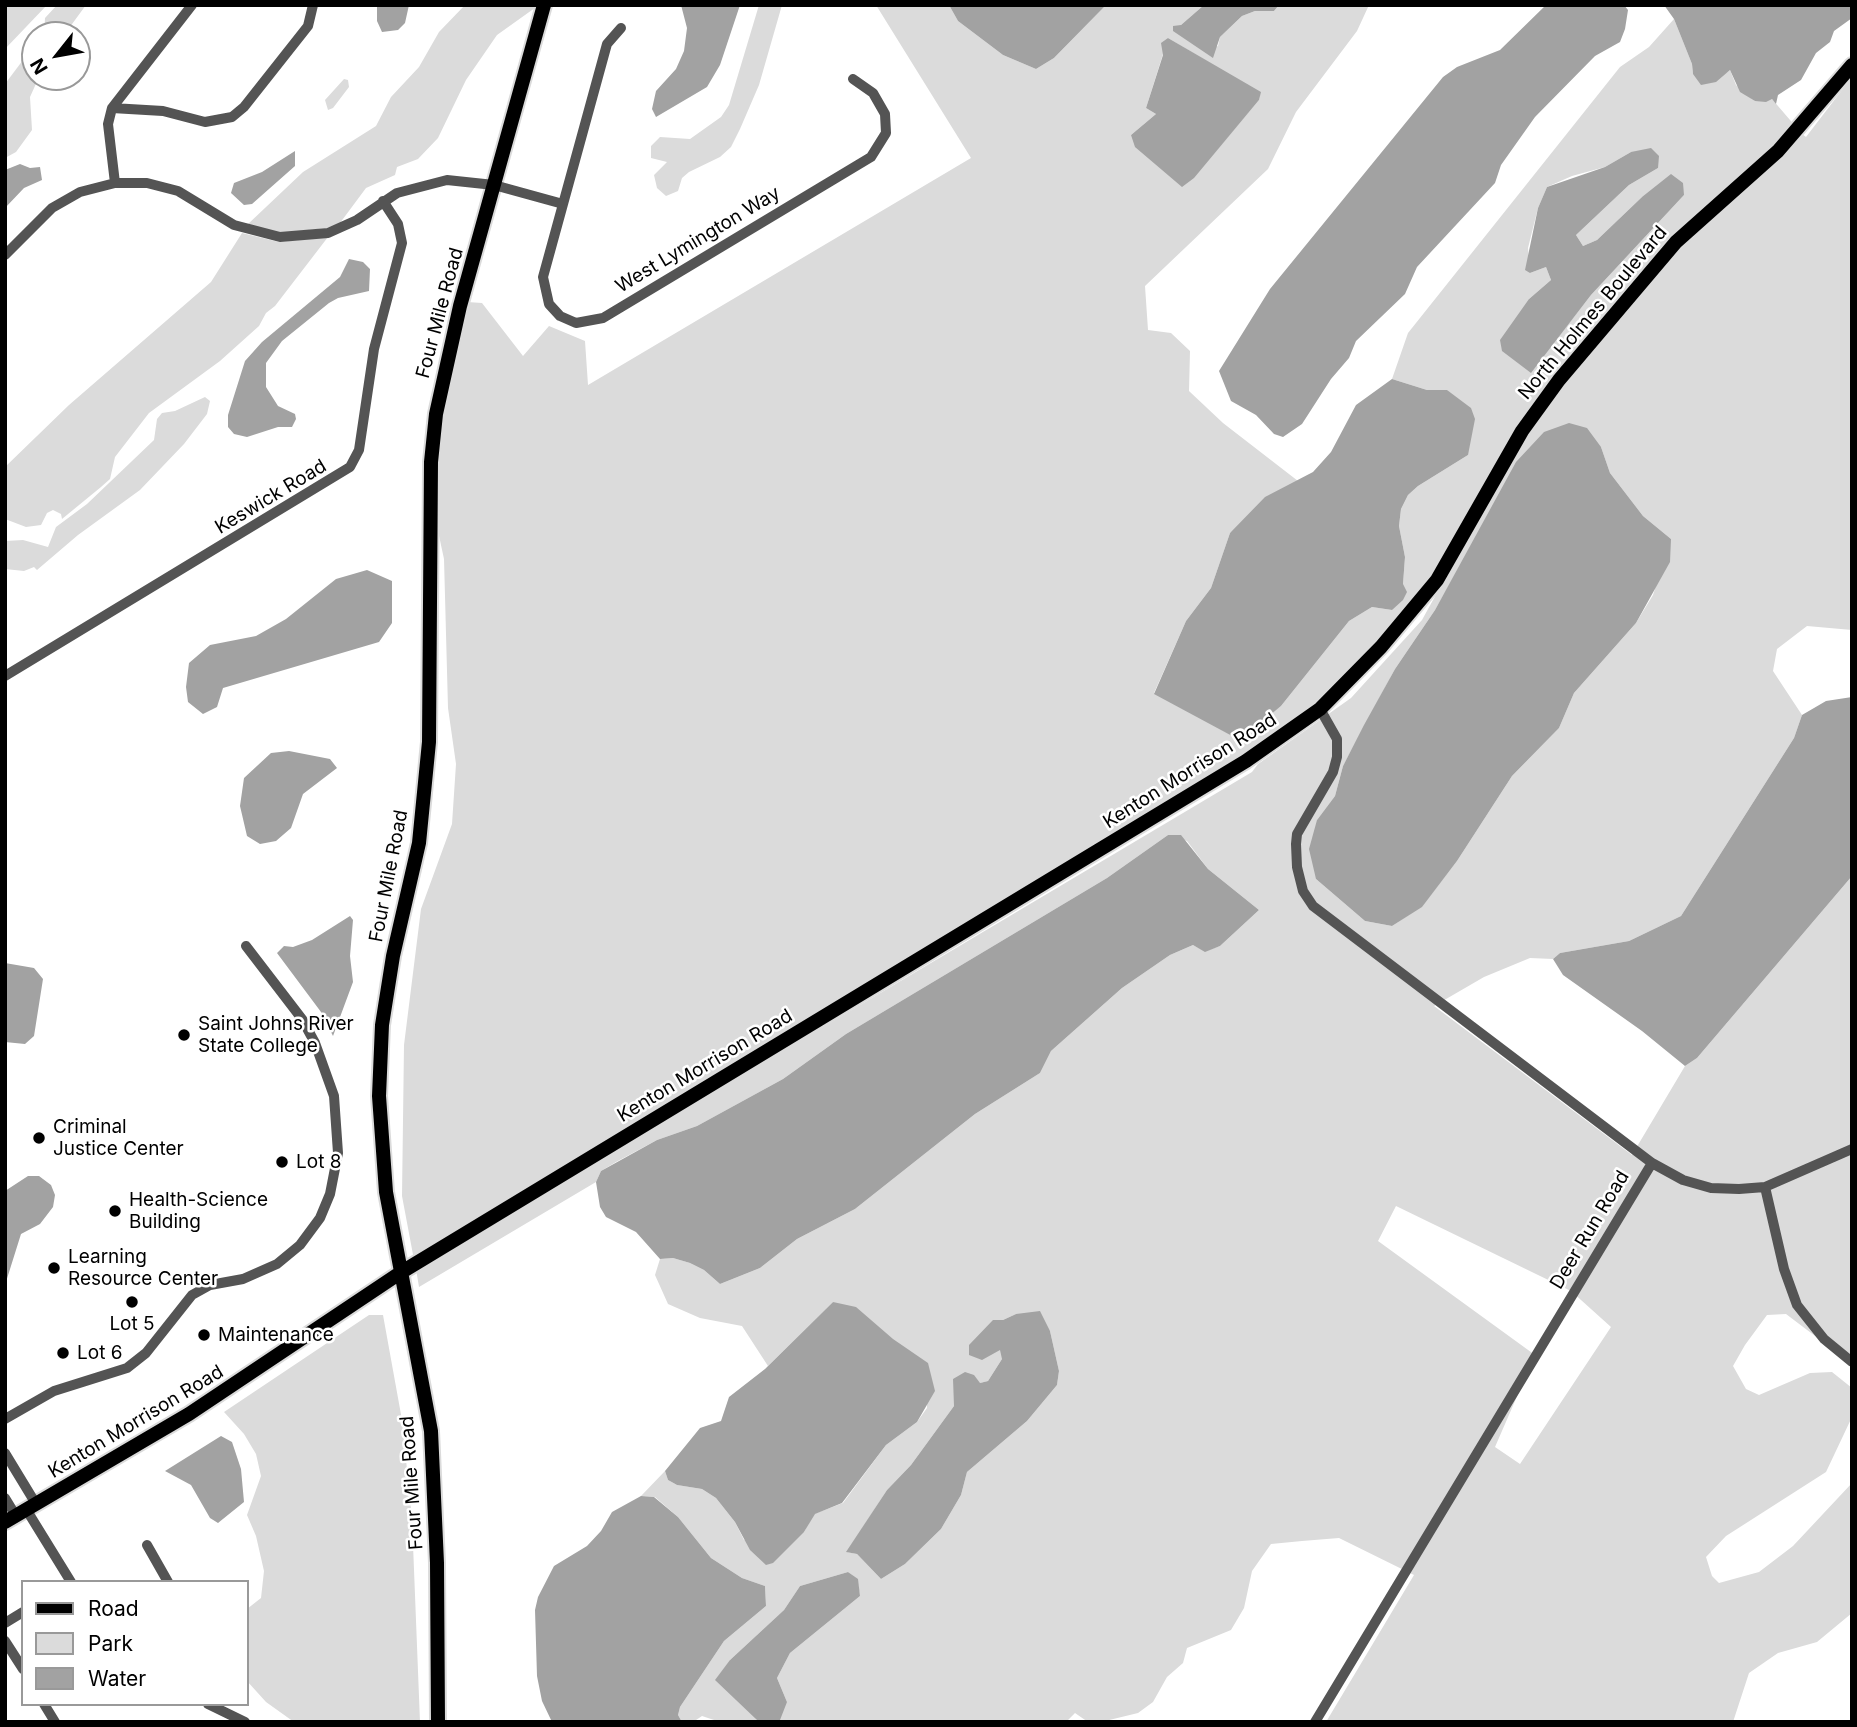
<!DOCTYPE html>
<style>
body{margin:0}
#map{position:relative;width:1857px;height:1727px;overflow:hidden;background:#fff;font-family:Inter,sans-serif}
canvas{display:block}
.frame{position:absolute;inset:0;border:7px solid #000;pointer-events:none}
.legend{position:absolute;left:21px;top:1580px;width:228px;height:126px;box-sizing:border-box;background:#fff;border:2px solid #999;margin:0;padding:9px 12px;list-style:none;font-size:21px;color:#000}
.legend li{display:flex;align-items:center;gap:14px;height:35px}
.legend b{width:35px;border:2px solid #999}
.north{position:absolute;left:21px;top:21px;width:70px;height:70px;box-sizing:border-box;background:#fff;border:2px solid #999;border-radius:50%;rotate:239deg;font-size:19px;font-weight:700;line-height:28px;text-align:center;color:#000}
.north::after{content:'';display:block;margin:auto;width:24px;height:32px;background:#000;clip-path:polygon(50% 0,100% 100%,50% 72%,0 100%)}
</style>
<div id="map">
<canvas width="1857" height="1727"></canvas>
<div class="frame"></div>
<ul class="legend">
<li><b style="height:9px;background:#000"></b>Road</li>
<li><b style="height:19px;background:#dbdbdb"></b>Park</li>
<li><b style="height:19px;background:#a2a2a2"></b>Water</li>
</ul>
<div class="north">N</div>
</div>
<script>
const g = document.querySelector('canvas').getContext('2d');
g.lineJoin = 'round';
function fillPath(path, color) { g.fillStyle = color; g.fill(path, 'evenodd'); }
const toPath = rows => new Path2D(rows.map(r => 'M' + r).join(''));
function stroke(path, color, width, dash) { g.strokeStyle = color; g.lineWidth = width; g.lineCap = dash ? 'butt' : 'round'; g.setLineDash(dash || []); g.stroke(path); }
function label(font, color, halo, rows, align = 'center') {
  g.font = font + ' Inter,sans-serif'; g.lineWidth = 5; g.setLineDash([]); g.textBaseline = 'middle'; g.strokeStyle = halo; g.fillStyle = color; for (const [text, x, y, turn = 0] of rows) {
    g.save(); g.translate(x, y); g.rotate((+turn || 0) * Math.PI / 180); g.textAlign = isNaN(turn) ? turn : align; if (halo) g.strokeText(text, 0, 0); g.fillText(text, 0, 0); g.restore();
  }
}
fillPath(toPath([
 [5,5,47,5,5,49],
 [57,5,86,5,64,35,44,35,45,18],
 [465,5,539,5,497,35,466,80,438,138,418,159,397,167,395,175,366,188,340,223,327,228,281,233,247,225,303,172,376,126,391,97,419,67,439,32],
 [759,5,782,5,759,85,740,129,731,147,720,157,689,172,682,178,678,191,666,196,657,188,654,175,667,162,651,158,651,146,660,137,690,139,721,117,729,105],
 [876,5,949,5,958,21,1003,55,1036,69,1054,58,1106,5,1204,5,1181,25,1185,37,1206,51,1218,46,1220,37,1242,16,1255,11,1274,11,1279,5,1369,5,1357,31,1296,112,1268,169,1145,286,1148,330,1171,333,1190,351,1189,391,1223,423,1298,481,1230,533,1211,588,1186,621,1154,693,1235,737,1281,706,1349,621,1372,607,1392,610,1403,584,1405,557,1399,526,1401,509,1408,495,1418,486,1468,455,1447,390,1427,390,1392,379,1408,333,1620,67,1649,47,1674,19,1692,64,1693,74,1726,73,1730,70,1736,85,1748,96,1755,101,1772,99,1796,127,1555,377,1461,531,1401,617,1340,683,1294,724,414,1260,402,1196,404,1045,421,909,452,824,456,764,448,708,444,559,435,517,436,462,441,414,467,302,482,303,523,356,549,326,585,341,588,385,971,158],
 [1168,38,1260,93,1259,100,1209,159,1131,135,1156,114,1146,108],
 [1631,152,1658,168,1629,185,1576,235,1583,246,1597,240,1642,197,1684,195,1591,295,1531,372,1529,299,1551,280,1546,267,1530,273,1528,248,1538,208,1547,187,1572,176,1605,167],
 [35,44,35,77,39,77,30,97,32,130,16,152,5,158,5,84],
 [1852,77,1852,630,1807,626,1777,649,1773,671,1802,715,1794,738,1681,916,1629,941,1560,953,1553,959,1530,958,1484,977,1434,1006,1632,1155,1685,1066,1697,1058,1852,876,1852,1364,1786,1314,1767,1315,1745,1345,1733,1366,1746,1389,1759,1395,1810,1373,1832,1372,1852,1388,1852,1417,1826,1472,1726,1536,1706,1557,1712,1576,1719,1583,1759,1572,1793,1546,1852,1483,1852,1613,1817,1642,1778,1653,1749,1673,1733,1722,1326,1722,1414,1575,1339,1538,1302,1541,1271,1544,1252,1571,1244,1608,1231,1630,1187,1648,1183,1663,1167,1677,1153,1702,1138,1713,1101,1722,1088,1722,1075,1713,1066,1722,720,1722,702,1716,693,1722,682,1722,678,1715,680,1707,724,1641,766,1606,765,1586,742,1578,711,1558,678,1517,655,1497,641,1496,665,1471,668,1480,677,1485,702,1489,716,1498,735,1522,744,1540,804,1532,814,1514,843,1503,886,1445,917,1422,927,1408,927,1363,833,1302,768,1366,742,1326,700,1318,668,1304,655,1275,660,1259,673,1258,690,1263,704,1270,720,1284,760,1268,797,1239,855,1209,975,1114,1040,1073,1051,1051,1122,988,1170,955,1193,945,1205,951,1220,946,1259,910,1208,869,1187,841,1168,835,1107,878,846,1034,783,1079,697,1126,657,1140,616,1162,601,1171,596,1182,419,1287,416,1269,1252,772,1258,764,1351,698,1422,620,1510,460,1543,407,1680,245,1802,134,1806,137],
 [1601,447,1610,473,1643,516,1671,539,1653,595,1636,623,1574,693,1559,728,1512,776,1457,861,1422,906,1392,926,1365,921,1316,879,1317,820,1335,796,1343,766,1395,669,1435,610,1475,540],
 [1396,1206,1571,1291,1611,1327,1520,1464,1495,1447,1535,1355,1378,1241],
 [1016,1314,1050,1331,1059,1371,1057,1385,1027,1421,967,1472,961,1495,941,1529,905,1564,881,1579,857,1554,847,1552,887,1490,911,1465,954,1406,954,1379,980,1383,988,1381,1002,1359,1003,1320],
 [848,1572,857,1579,860,1596,790,1653,777,1678,787,1702,757,1720,750,1710,730,1660,784,1610,800,1586],
 [344,79,348,80,349,87,333,108,328,110,325,100],
 [242,233,279,242,328,237,275,306,266,313,259,326,220,361,149,413,115,457,110,479,101,487,62,519,61,514,53,510,47,513,41,525,26,527,5,519,5,467,69,405,211,282],
 [205,397,210,401,207,414,184,444,140,490,78,535,37,570,34,567,24,571,5,569,5,541,23,540,48,547,56,527,87,504,154,440,157,419,162,413,175,411],
 [369,1315,383,1315,402,1420,412,1519,420,1722,294,1722,266,1702,247,1681,247,1609,261,1598,264,1571,256,1536,247,1515,261,1476,256,1454,244,1434,224,1412]
]), '#dbdbdb');
fillPath(toPath([
 [377,5,409,5,405,23,398,30,382,32,377,21],
 [681,5,740,5,720,65,707,87,656,117,652,109,656,91,676,69,684,51,687,28],
 [949,5,1106,5,1054,58,1036,69,1003,55,958,21],
 [1204,5,1279,5,1274,11,1255,11,1242,16,1220,37,1213,58,1173,31,1173,26,1181,25],
 [1546,5,1624,5,1628,10,1625,29,1620,42,1595,56,1535,117,1501,165,1495,183,1417,267,1405,294,1356,341,1349,358,1331,379,1302,424,1283,437,1274,434,1256,415,1231,401,1219,371,1270,289,1443,77,1457,67,1500,50],
 [1664,5,1852,5,1852,18,1834,31,1830,42,1816,53,1801,80,1778,95,1776,104,1772,99,1766,102,1755,101,1740,92,1730,70,1716,82,1701,85,1693,74,1692,64,1674,19],
 [1168,38,1261,92,1259,100,1194,178,1182,187,1135,147,1131,135,1156,114,1146,108,1163,55,1161,43],
 [1651,148,1659,156,1658,168,1629,185,1576,235,1583,246,1597,240,1642,197,1671,174,1683,183,1684,195,1591,295,1531,373,1502,351,1500,340,1529,299,1551,280,1546,267,1530,273,1525,270,1538,208,1547,187,1605,167,1631,152],
 [295,151,295,166,252,204,244,205,231,193,234,183,262,172],
 [20,164,30,168,40,167,42,180,24,188,5,208,5,170],
 [349,259,363,262,370,269,369,291,338,298,329,303,282,341,266,363,266,387,278,406,295,414,296,419,292,427,278,427,247,437,234,434,228,427,228,415,245,361,262,342,340,277],
 [1392,379,1427,390,1447,390,1471,408,1475,419,1468,455,1418,486,1408,495,1401,509,1399,526,1405,557,1403,584,1407,592,1403,600,1392,610,1372,607,1349,621,1281,706,1248,733,1234,737,1154,694,1186,621,1211,588,1230,533,1265,497,1313,472,1331,452,1356,405],
 [1569,423,1587,428,1601,447,1610,473,1643,516,1671,539,1670,562,1636,623,1574,693,1559,728,1512,776,1457,861,1422,907,1392,926,1365,921,1316,879,1309,849,1317,820,1335,796,1343,766,1364,725,1395,669,1435,610,1516,462,1544,432],
 [367,570,392,581,392,623,379,642,223,688,217,707,203,714,188,702,186,687,189,663,210,645,256,636,286,619,336,579],
 [1852,697,1852,876,1697,1058,1685,1066,1642,1031,1563,975,1553,959,1560,953,1629,941,1681,916,1794,738,1802,715,1826,701],
 [289,751,330,759,337,768,303,794,291,828,276,841,260,844,247,836,240,806,244,778,271,753],
 [1168,835,1181,835,1208,869,1259,910,1220,946,1205,952,1193,945,1170,955,1122,988,1051,1051,1040,1073,975,1114,855,1209,797,1239,760,1268,720,1284,704,1270,690,1263,673,1258,660,1259,636,1232,606,1217,600,1207,596,1182,601,1171,657,1140,697,1126,783,1079,846,1034,1107,878],
 [350,916,353,920,350,956,353,982,333,1036,321,1012,277,953,284,946,293,947,312,940],
 [5,963,34,968,43,979,34,1036,25,1044,5,1042],
 [28,1176,39,1176,51,1185,55,1195,53,1207,40,1224,21,1234,5,1285,5,1191],
 [833,1302,856,1307,893,1339,928,1363,935,1391,917,1422,886,1445,842,1503,815,1514,804,1532,773,1563,766,1565,750,1550,735,1522,716,1498,702,1489,677,1485,668,1480,665,1471,700,1428,721,1421,729,1397,765,1369],
 [1040,1311,1050,1331,1059,1371,1057,1385,1027,1421,967,1472,961,1495,941,1529,905,1564,881,1579,857,1554,846,1552,887,1490,911,1465,954,1406,953,1379,965,1372,974,1375,980,1383,988,1381,1002,1359,1000,1350,982,1360,969,1355,969,1345,993,1320,1003,1320,1016,1314],
 [221,1436,232,1442,241,1469,244,1502,218,1523,210,1518,191,1485,165,1471],
 [641,1496,654,1497,678,1517,711,1558,742,1578,765,1586,766,1606,724,1641,680,1707,678,1715,682,1722,552,1722,542,1701,537,1676,535,1610,538,1597,554,1566,587,1546,601,1531,612,1512],
 [848,1572,858,1579,860,1596,790,1653,777,1678,787,1702,780,1720,757,1720,715,1680,730,1660,784,1610,800,1586]
]), '#a2a2a2');
const major = toPath([
 [5,1522,189,1414,400,1273,1246,761,1320,709,1381,647,1437,580,1522,431,1559,380,1676,242,1778,151,1852,65],
 [438,1722,437,1563,431,1431,386,1192,379,1096,382,1025,393,956,419,843,429,742,431,462,436,414,460,306,544,5]
]);
stroke(major, '#dbdbdb', 18);
stroke(toPath([
 [621,28,607,44,543,277,549,304,560,316,576,323,603,318,871,157,886,133,885,114,873,93,853,79],
 [112,108,163,111,205,122,232,117,244,107,308,26,313,5],
 [115,183,108,124,112,108,192,5],
 [5,255,52,208,80,192,115,183,147,183,178,191,234,225,280,237,328,233,357,220,397,193,447,180,494,185,563,204],
 [5,676,350,467,359,450,374,349,402,243,398,224,383,201],
 [1652,1163,1683,1180,1711,1188,1739,1189,1765,1187,1852,1149],
 [1765,1187,1784,1269,1797,1305,1824,1339,1852,1362],
 [5,1419,54,1391,127,1368,146,1353,192,1295,210,1285,243,1279,277,1264,300,1245,320,1218,330,1194,338,1153,334,1096,315,1043,302,1019,246,946],
 [5,1453,36,1504],
 [5,1498,16,1516],
 [26,1509,71,1582],
 [147,1545,168,1582],
 [5,1623,23,1612],
 [5,1641,23,1669],
 [44,1704,55,1722],
 [208,1704,245,1722],
 [1315,1722,1652,1163,1313,906,1303,891,1297,867,1296,844,1297,834,1333,772,1337,757,1337,739,1320,709]
]), '#545454', 10);
stroke(major, '#000', 14);
for (const [x, y, r, color] of [
 [184,1035,7,"#000"],
 [39,1138,7,"#000"],
 [282,1162,7,"#000"],
 [115,1211,7,"#000"],
 [54,1268,7,"#000"],
 [132,1302,7,"#000"],
 [204,1335,7,"#000"],
 [63,1353,7,"#000"]
]) { const dot = new Path2D(); dot.arc(x, y, r, 0, 2 * Math.PI); g.fillStyle = color; g.fill(dot); stroke(dot, '#fff', 2.5); }
label('19px', '#000', '#fff', [
 ["West Lymington Way",698,240,-31],
 ["Four Mile Road",440,313,-75],
 ["North Holmes Boulevard",1593,313,-50],
 ["Keswick Road",271,497,-31],
 ["Kenton Morrison Road",1190,771,-32],
 ["Four Mile Road",389,876,-79],
 ["Kenton Morrison Road",705,1066,-31],
 ["Deer Run Road",1590,1230,-59],
 ["Kenton Morrison Road",136,1422,-31],
 ["Four Mile Road",412,1483,-94]
]);
label('19px', '#000', '#fff', [
 ["Saint Johns River",198,1024],
 ["State College",198,1046],
 ["Criminal",53,1127],
 ["Justice Center",53,1149],
 ["Lot 8",296,1162],
 ["Health-Science",129,1200],
 ["Building",129,1222],
 ["Learning",68,1257],
 ["Resource Center",68,1279],
 ["Lot 5",132,1324,"center"],
 ["Maintenance",218,1335],
 ["Lot 6",77,1353]
], 'left');
</script>
